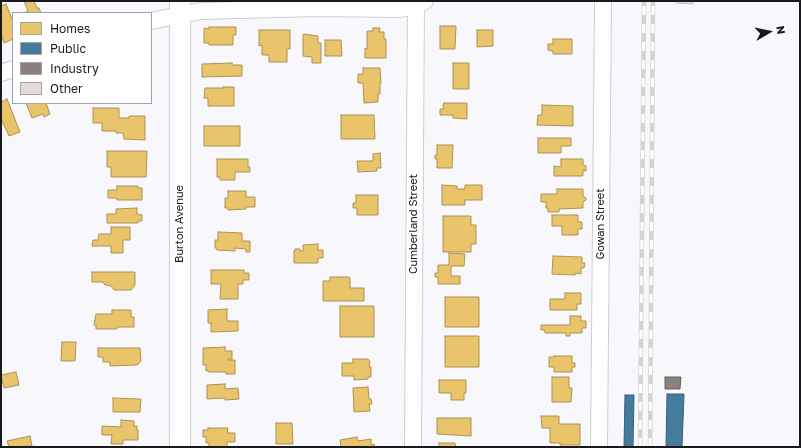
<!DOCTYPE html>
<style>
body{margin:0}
#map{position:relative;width:801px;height:448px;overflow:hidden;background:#f8f8fc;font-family:"Golos Text",sans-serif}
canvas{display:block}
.frame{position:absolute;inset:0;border:2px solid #1a1a1c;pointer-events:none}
.legend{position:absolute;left:12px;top:12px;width:140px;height:92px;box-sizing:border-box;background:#fff;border:1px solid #a3a3a4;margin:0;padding:5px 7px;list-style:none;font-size:12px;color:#1a1a1c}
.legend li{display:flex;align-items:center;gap:8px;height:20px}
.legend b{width:20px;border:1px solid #a3a3a4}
.north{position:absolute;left:749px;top:12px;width:40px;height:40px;-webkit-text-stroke:3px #fff;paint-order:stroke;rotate:81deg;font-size:11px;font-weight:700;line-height:16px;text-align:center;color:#1a1a1c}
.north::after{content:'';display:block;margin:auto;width:14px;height:18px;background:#1a1a1c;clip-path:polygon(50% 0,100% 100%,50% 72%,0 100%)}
</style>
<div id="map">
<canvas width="801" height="448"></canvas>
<div class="frame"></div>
<ul class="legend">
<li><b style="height:11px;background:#e9c46a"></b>Homes</li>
<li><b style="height:11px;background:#457b9d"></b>Public</li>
<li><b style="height:11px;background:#8a817c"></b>Industry</li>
<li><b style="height:11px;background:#e7dad6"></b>Other</li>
</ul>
<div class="north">N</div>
</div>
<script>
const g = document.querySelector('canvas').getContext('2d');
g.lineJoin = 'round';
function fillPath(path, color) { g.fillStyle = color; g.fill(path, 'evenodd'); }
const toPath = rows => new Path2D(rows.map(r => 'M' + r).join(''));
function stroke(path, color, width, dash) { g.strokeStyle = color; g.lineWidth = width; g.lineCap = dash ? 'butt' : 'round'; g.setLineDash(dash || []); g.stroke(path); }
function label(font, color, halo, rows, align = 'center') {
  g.font = font + ' "Golos Text",sans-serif'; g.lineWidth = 4; g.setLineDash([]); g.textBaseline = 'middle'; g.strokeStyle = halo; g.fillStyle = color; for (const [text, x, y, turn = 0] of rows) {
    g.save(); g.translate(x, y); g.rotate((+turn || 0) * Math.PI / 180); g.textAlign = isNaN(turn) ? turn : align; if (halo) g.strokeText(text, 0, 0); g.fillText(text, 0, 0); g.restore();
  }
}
const homes = toPath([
 [24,1,34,1,37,8,39,8,41,13,24,13,28,11,24,1],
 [6,4,13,22,13,39,4,43,1,34,1,6,6,4],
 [440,26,456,26,455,49,440,49,440,26],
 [209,27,236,27,236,35,233,35,233,45,209,45,209,43,204,43,204,28,209,29,209,27],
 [373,28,380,28,379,32,384,32,384,39,386,39,386,58,365,58,365,48,367,49,367,31,373,31,373,28],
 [259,30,290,30,290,49,287,49,287,62,269,62,269,55,262,55,262,45,259,46,259,30],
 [477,30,493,30,493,46,477,47,477,30],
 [304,34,318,36,318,43,321,43,321,63,312,63,312,57,303,56,303,35,304,34],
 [553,39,572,39,572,54,553,54,553,51,548,50,548,44,553,44,553,39],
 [325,40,341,40,342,56,325,56,325,40],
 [232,63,232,65,242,65,242,76,202,77,202,64,232,63],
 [453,63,469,63,469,89,453,89,453,63],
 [363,68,380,68,381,83,380,83,380,94,378,94,378,102,364,103,363,83,358,83,358,74,363,74,363,68],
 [223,87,234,87,234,106,208,106,208,98,204,98,205,88,224,88,223,87],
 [7,99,20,132,9,136,1,119,1,102,7,99],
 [26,103,46,103,50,114,44,117,43,114,32,118,26,103],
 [444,103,467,103,467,119,453,118,453,115,440,115,440,109,444,109,443,105,444,103],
 [542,105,573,106,573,126,537,125,538,115,542,115,542,105],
 [93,108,119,108,119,118,129,118,129,116,145,116,145,140,124,139,123,133,116,133,116,131,102,131,102,123,93,123,93,108],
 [341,115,374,115,375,139,341,139,341,115],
 [204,126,240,126,240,146,204,146,204,126],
 [538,138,571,138,571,146,561,146,561,153,538,153,538,138],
 [437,145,453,145,452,168,437,168,437,159,435,159,435,155,437,155,437,145],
 [107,151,147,151,146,177,111,177,111,167,107,167,107,151],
 [380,153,381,168,377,168,377,171,358,172,357,161,373,161,373,154,380,153],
 [217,159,248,159,248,167,250,167,250,172,235,172,235,180,220,180,220,177,217,177,217,159],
 [561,159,583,159,583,165,586,166,586,171,583,170,583,176,554,176,554,166,561,167,561,159],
 [442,185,457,186,457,189,465,189,465,185,482,185,482,200,465,200,465,205,442,205,442,185],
 [117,186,138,186,138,188,142,188,142,200,117,200,117,198,108,198,108,190,117,190,117,186],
 [557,189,583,189,583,196,586,198,586,200,583,202,583,208,559,209,559,212,548,212,548,208,546,208,546,202,541,202,541,194,557,194,557,189],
 [228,191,246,191,246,197,255,197,255,207,246,207,246,209,228,210,228,208,225,208,225,198,228,198,228,191],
 [356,195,378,195,378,215,357,215,357,208,353,208,353,203,356,203,356,195],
 [137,208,137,214,142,215,142,221,138,221,138,223,107,223,107,214,116,214,116,209,137,208],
 [552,215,578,215,578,222,582,222,582,229,578,229,578,235,562,235,562,226,552,226,552,215],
 [443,216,471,216,471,225,476,225,476,244,471,244,471,252,443,252,443,216],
 [111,227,130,227,130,240,123,240,123,253,111,253,111,246,92,246,93,240,98,240,99,234,111,234,111,227],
 [218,232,242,233,242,241,250,241,250,252,246,252,246,249,235,248,235,251,217,250,215,247,215,240,218,240,218,232],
 [318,244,318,250,323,250,323,258,318,258,318,263,294,263,294,251,295,251,295,249,300,249,300,251,303,251,303,245,318,244],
 [449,253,465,254,464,266,451,266,451,276,460,276,460,284,438,284,438,277,435,277,435,273,438,273,438,265,449,265,449,253],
 [553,256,582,257,582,263,585,263,584,268,581,268,581,274,575,273,575,275,552,274,553,256],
 [211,270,244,270,244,273,249,273,249,280,243,280,243,284,238,284,238,299,220,299,221,284,211,284,211,270],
 [92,272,135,272,135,285,131,290,114,290,111,286,105,285,103,282,92,282,92,272],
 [330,277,348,277,350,278,350,288,364,288,364,301,323,301,323,281,330,281,330,277],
 [565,293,581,293,581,304,577,304,577,310,550,310,550,299,565,299,565,293],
 [445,297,479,297,479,327,445,327,445,297],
 [340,306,374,306,374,337,340,337,340,306],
 [227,309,227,321,238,321,238,331,211,332,211,323,208,323,208,310,227,309],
 [112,310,131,310,131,317,134,317,134,327,117,327,117,329,96,329,96,325,94,325,96,314,112,314,112,310],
 [570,316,581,316,581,321,586,321,586,328,582,328,582,333,570,333,570,336,566,336,566,333,545,333,545,330,541,330,541,325,570,325,570,316],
 [445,336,479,336,479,367,445,367,445,336],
 [62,342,76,342,75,361,61,361,62,342],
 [225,347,225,351,232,351,232,359,228,359,228,360,235,360,235,374,226,374,226,372,209,372,209,371,206,371,206,365,203,365,203,348,225,347],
 [98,348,140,348,141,361,137,365,110,366,110,362,103,362,103,357,98,357,98,348],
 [554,356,572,356,572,363,575,363,575,367,572,367,572,372,554,372,554,367,549,367,549,357,554,357,554,356],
 [353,359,368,359,370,362,369,367,371,367,371,377,368,377,368,379,354,380,354,376,342,376,342,363,353,363,353,359],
 [16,372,19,385,4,388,1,375,16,372],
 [552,377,569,377,569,388,572,388,571,402,552,402,552,377],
 [439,380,466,380,466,393,464,393,464,400,451,400,451,393,439,393,439,380],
 [225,384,225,389,238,388,239,399,225,400,225,398,207,399,207,385,225,384],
 [368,387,369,399,371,399,372,404,369,404,370,411,354,412,353,388,368,387],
 [113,398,141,399,140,412,113,412,113,398],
 [541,416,559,416,559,424,580,424,580,445,560,445,560,443,550,443,550,428,542,428,541,416],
 [437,418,471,418,471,436,437,434,437,418],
 [121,420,134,421,134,426,137,426,137,430,138,430,138,440,123,440,123,444,111,444,112,435,102,435,102,426,121,427,121,420],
 [276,423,292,423,293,444,276,444,276,423],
 [208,428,228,428,227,433,235,433,235,442,227,442,227,447,209,447,209,443,206,443,206,437,203,437,203,430,208,430,208,428],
 [30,436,32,446,9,447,7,441,30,436],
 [357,437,358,441,371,439,371,445,374,444,375,447,341,447,340,440,357,437],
 [439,443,455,443,456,447,439,447,439,443]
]);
fillPath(homes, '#e9c46a');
stroke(homes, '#ab9153', 1);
const public = toPath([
 [667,394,684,394,682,447,666,447,667,394],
 [625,395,634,395,633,447,624,447,625,395]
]);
fillPath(public, '#457b9d');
stroke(public, '#385e76', 1);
const industry = toPath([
 [665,377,681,377,680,389,665,389,665,377]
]);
fillPath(industry, '#8a817c');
stroke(industry, '#68625f', 1);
const building = toPath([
 [676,1,693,1,693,4,676,3,676,1]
]);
fillPath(building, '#e7dad6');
stroke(building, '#c4c3c4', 1);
const minor = toPath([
 [151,21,200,11,318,8,399,9,416,6,425,1],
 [1,73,13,69],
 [413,447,416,1],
 [599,447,603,1]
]);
const major = toPath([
 [180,1,180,447]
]);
stroke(minor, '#ceced2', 18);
stroke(major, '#ceced2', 22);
stroke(minor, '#fefeff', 16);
stroke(major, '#fefeff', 20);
const rail = toPath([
 [640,447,644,1],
 [650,447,653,1]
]);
stroke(rail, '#d3d3d3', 4.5);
stroke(rail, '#fff', 3, [9]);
label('11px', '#1a1a1c', '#fff', [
 ["Burton Avenue",180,224,-90],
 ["Cumberland Street",414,224,-90],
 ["Gowan Street",601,224,-90]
]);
</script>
